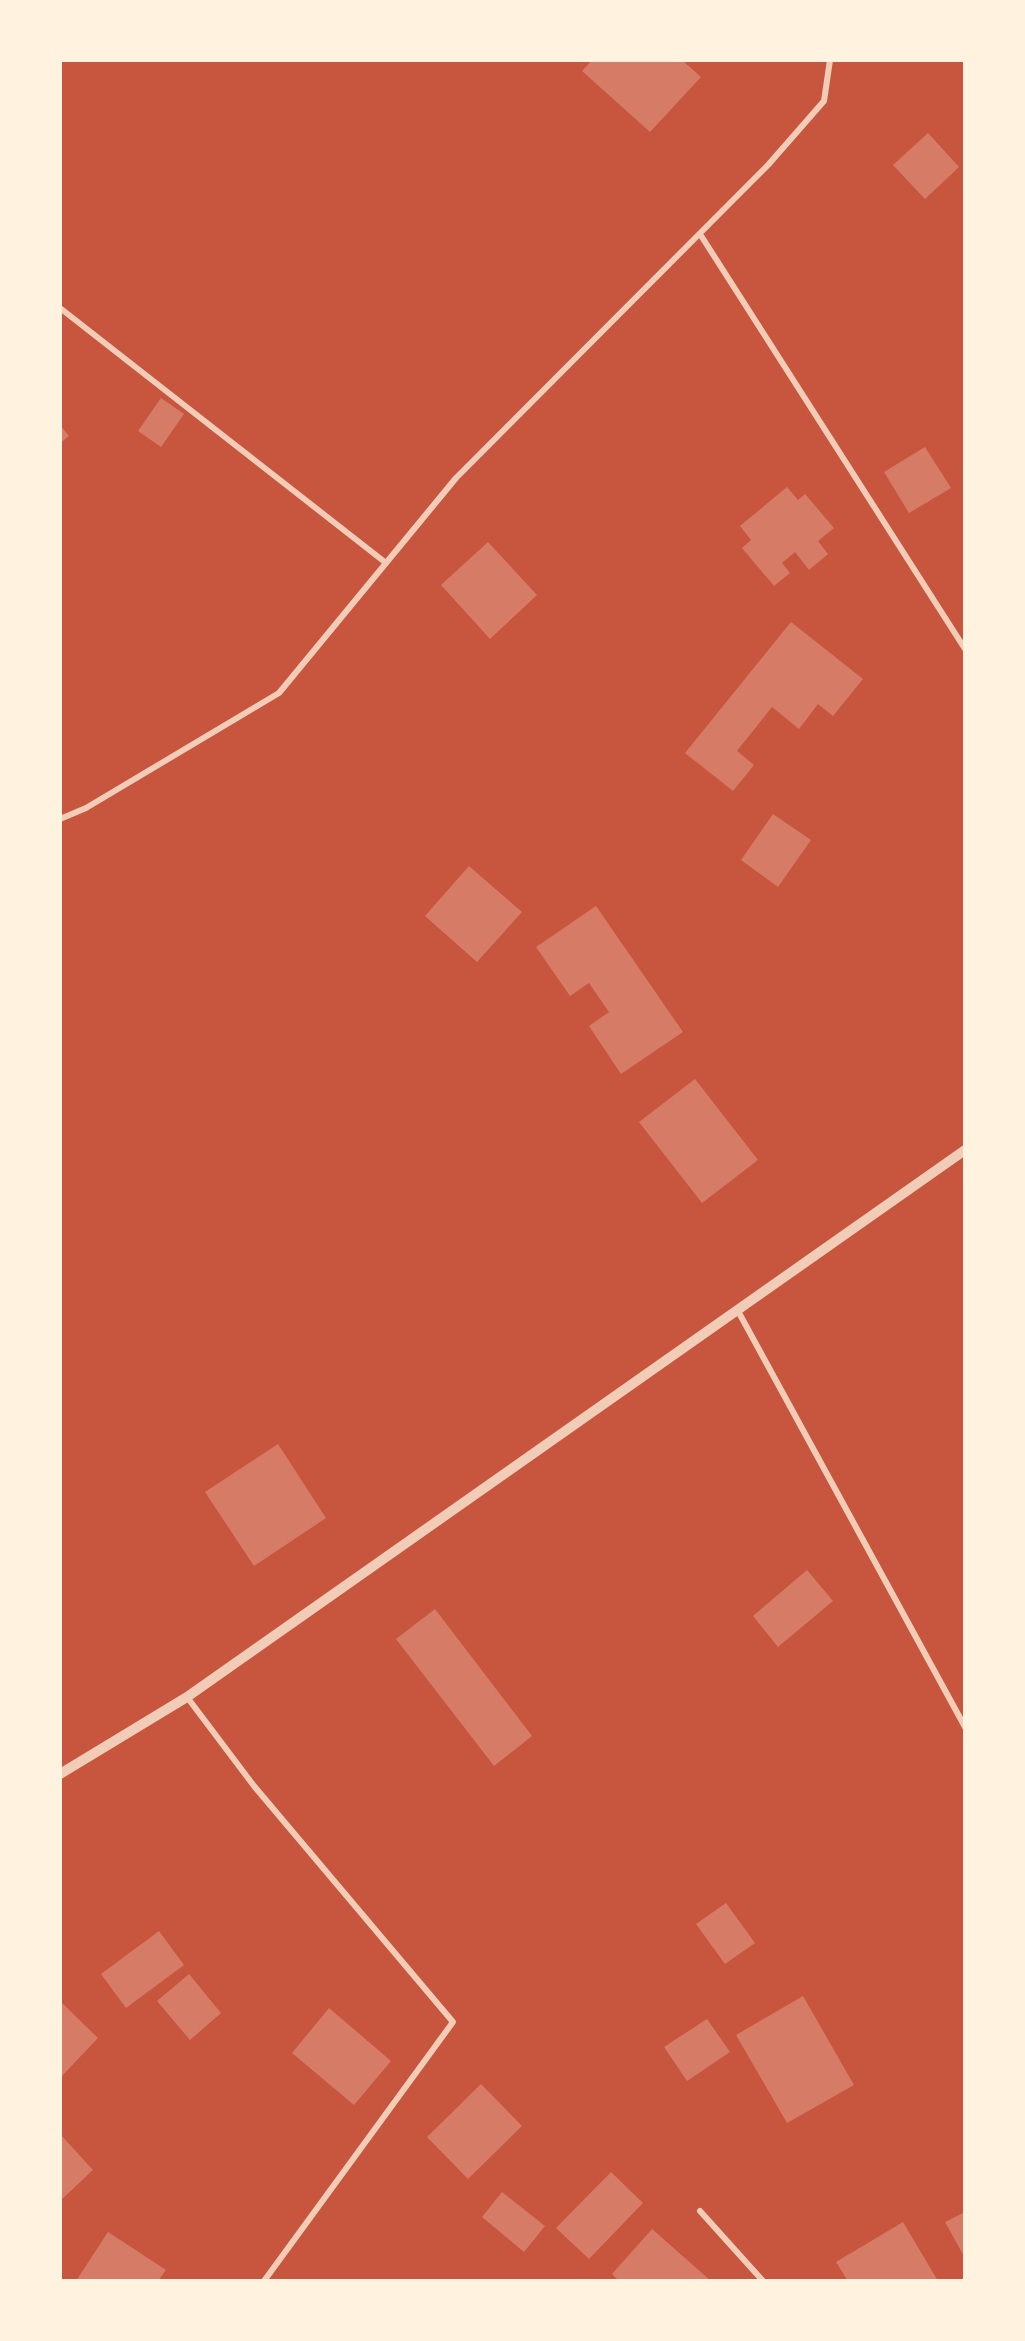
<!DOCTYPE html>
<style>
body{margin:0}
#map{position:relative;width:1025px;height:2341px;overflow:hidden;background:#c8553d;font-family:Rubik,sans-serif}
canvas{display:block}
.frame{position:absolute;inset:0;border:62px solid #fff3e0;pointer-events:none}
</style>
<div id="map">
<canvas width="1025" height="2341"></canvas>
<div class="frame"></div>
</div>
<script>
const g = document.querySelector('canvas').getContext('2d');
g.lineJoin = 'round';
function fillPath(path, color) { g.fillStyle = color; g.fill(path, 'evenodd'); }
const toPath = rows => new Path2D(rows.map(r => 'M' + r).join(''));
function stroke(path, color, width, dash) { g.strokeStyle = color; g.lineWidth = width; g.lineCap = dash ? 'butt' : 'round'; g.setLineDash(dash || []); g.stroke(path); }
fillPath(toPath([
 [592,60,682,60,701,77,650,132,582,71],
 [928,133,959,167,925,199,893,165],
 [161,398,184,414,161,447,138,431],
 [60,425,69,436,60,443],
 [925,447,951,488,909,513,884,472],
 [787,487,798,500,805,494,834,528,818,541,828,554,809,570,795,552,782,563,790,573,774,586,742,548,751,540,740,526],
 [488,542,537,595,490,639,441,585],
 [791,622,863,679,833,716,818,704,799,729,772,707,737,751,754,765,733,791,685,753],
 [773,814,811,840,778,887,741,860],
 [469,866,522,912,477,962,425,916],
 [596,906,683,1032,621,1074,589,1026,609,1012,589,983,570,996,536,947],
 [695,1079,758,1160,702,1203,639,1122],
 [278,1444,326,1518,254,1566,205,1492],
 [807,1570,833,1601,778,1647,753,1616],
 [435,1609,532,1736,494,1766,396,1639],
 [726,1903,755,1943,725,1964,696,1924],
 [159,1931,184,1965,126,2008,101,1974],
 [189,1974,221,2013,190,2040,157,2001],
 [803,1996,854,2085,787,2123,736,2035],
 [60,2001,98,2038,60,2078],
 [329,2008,391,2061,354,2105,292,2053],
 [707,2019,730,2052,687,2081,664,2047],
 [481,2084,522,2126,468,2179,427,2137],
 [60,2134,93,2170,60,2201],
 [611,2172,643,2203,589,2259,556,2228],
 [502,2192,545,2226,524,2252,482,2217],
 [965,2212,965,2258,945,2222],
 [903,2222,938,2281,848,2281,836,2262],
 [652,2229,711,2281,619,2281,612,2274],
 [108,2232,166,2270,158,2281,76,2281]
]), '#d67c66');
stroke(toPath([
 [700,234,965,649],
 [60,308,386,563],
 [60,819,86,808,279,693,456,478,768,165,824,101,830,60],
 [738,1311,965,1727],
 [187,1697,254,1786,453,2022,264,2281],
 [700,2211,763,2281]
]), '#f1ccb7', 6);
stroke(toPath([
 [60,1774,187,1697,965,1150]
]), '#f1ccb7', 10);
</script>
